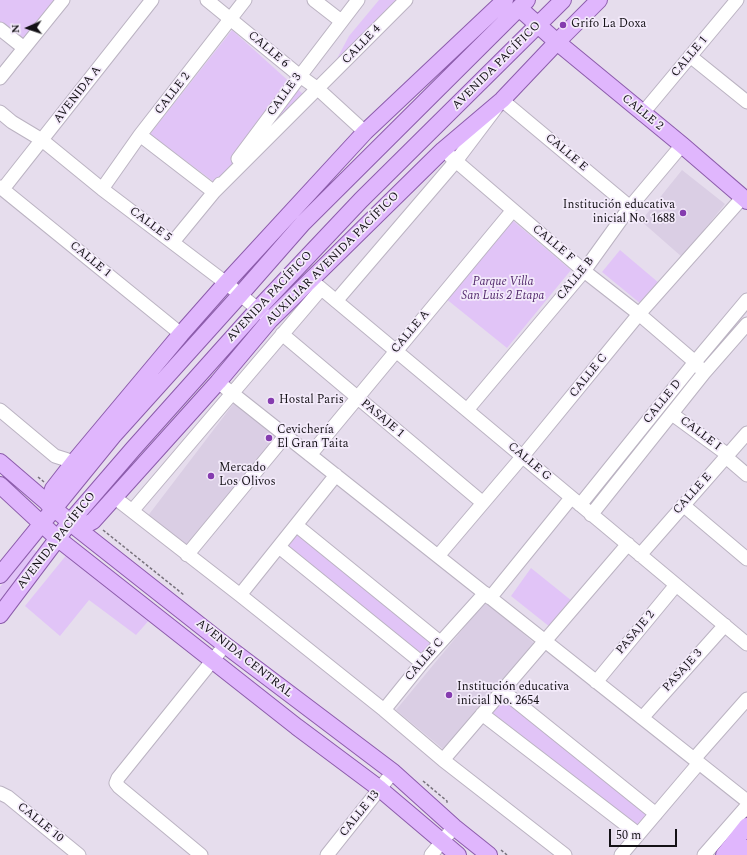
<!DOCTYPE html>
<meta charset="utf-8">
<style>
body{margin:0}
#map{position:relative;width:747px;height:855px;overflow:hidden;background:#e6dded;font-family:Spectral,serif}
canvas{display:block}
.north{position:absolute;left:8px;top:8px;width:40px;height:40px;-webkit-text-stroke:3px #f3eafa;paint-order:stroke;rotate:267deg;font-size:11px;font-weight:700;line-height:16px;text-align:center;color:#141116}
.north::after{content:'';display:block;margin:auto;width:14px;height:18px;background:#141116;clip-path:polygon(50% 0,100% 100%,50% 72%,0 100%)}
.scale{position:absolute;left:609px;top:829px;width:68px;height:18px;box-sizing:border-box;border:2px solid #141116;border-top:0;padding-left:5px;font-size:12px;line-height:14px;white-space:nowrap;color:#141116;-webkit-text-stroke:3px #f3eafa;paint-order:stroke}
</style>
<div id="map">
<canvas width="747" height="855"></canvas>
<div class="north">N</div>
<div class="scale">50 m</div>
</div>
<script>
const g = document.querySelector('canvas').getContext('2d');
g.lineJoin = 'round';
function fillPath(path, color) { g.fillStyle = color; g.fill(path, 'evenodd'); }
const toPath = rows => new Path2D(rows.map(r => 'M' + r).join(''));
function stroke(path, color, width, dash) { g.strokeStyle = color; g.lineWidth = width; g.lineCap = dash ? 'butt' : 'round'; g.setLineDash(dash || []); g.stroke(path); }
function label(font, color, halo, rows, align = 'center') {
  g.font = font + ' Spectral,serif'; g.lineWidth = 3.5; g.setLineDash([]); g.textBaseline = 'middle'; g.strokeStyle = halo; g.fillStyle = color; for (const [text, x, y, turn = 0] of rows) {
    g.save(); g.translate(x, y); g.rotate((+turn || 0) * Math.PI / 180); g.textAlign = isNaN(turn) ? turn : align; if (halo) g.strokeText(text, 0, 0); g.fillText(text, 0, 0); g.restore();
  }
}
fillPath(toPath([
 [682,170,725,204,682,257,641,221],
 [234,403,277,436,187,549,147,517],
 [486,601,534,643,443,749,396,710]
]), '#dacee4');
fillPath(toPath([
 [0,0,55,0,22,40,0,22],
 [379,0,400,0,331,70,349,36],
 [232,30,303,94,218,185,150,134],
 [511,219,571,270,507,348,445,298],
 [620,250,659,283,641,304,602,272],
 [297,530,432,643,421,656,283,547],
 [32,550,35,550,37,553,0,606,0,587,28,552],
 [68,553,151,618,136,635,89,600,60,636,25,606],
 [531,568,572,601,550,627,511,596],
 [504,695,650,813,636,828,486,714]
]), '#e1c4f7');
const minor = toPath([
 [207,0,300,76,318,89,365,132],
 [314,0,341,21],
 [0,29,24,48],
 [690,56,747,102],
 [0,78,63,0],
 [0,112,12,122,42,140,102,189,226,283,265,315],
 [642,114,737,0],
 [140,135,214,192,220,184],
 [450,156,584,271,639,314,695,362,704,373],
 [238,159,300,76,358,0],
 [0,187,181,334],
 [3,189,152,0],
 [102,189,140,135,245,0],
 [173,242,214,192,406,0],
 [311,280,747,644],
 [336,301,456,161,502,100,630,207],
 [282,334,483,503],
 [218,382,747,801],
 [0,410,55,456,74,462],
 [467,410,584,271,630,207,682,145],
 [672,414,728,455],
 [310,455,513,210],
 [726,457,747,475],
 [114,497,240,595,384,710,443,760,565,855],
 [580,505,695,362,747,300],
 [683,505,747,559],
 [132,511,321,289],
 [591,515,704,373,747,324],
 [296,525,440,642],
 [279,547,422,663],
 [187,555,286,435],
 [640,555,747,433],
 [438,556,522,457,639,314,743,197],
 [240,595,336,475],
 [490,598,571,498],
 [596,682,676,585],
 [503,691,656,814],
 [384,710,422,663,485,593],
 [482,714,638,834],
 [642,718,725,625],
 [694,759,747,699],
 [443,760,628,544],
 [0,793,8,797,79,855],
 [201,855,119,787,116,783,118,778,225,645],
 [327,855,393,772],
 [431,855,454,827],
 [621,855,699,763],
 [704,855,747,806]
]);
const major = toPath([
 [519,8,557,42,682,145,747,201],
 [0,462,78,529,225,645,393,772,454,827,489,855],
 [0,485,57,538,297,727,380,789,458,855],
 [48,504,53,489,74,462,181,334,226,283,365,132,505,0],
 [78,529,93,521,218,382,270,320,443,150,502,100,557,42,599,0],
 [0,575,113,436,240,295,303,223,527,0],
 [0,615,70,522,133,449,258,309,361,200,563,0],
 [724,855,747,826],
 [742,855,747,848]
]);
stroke(minor, '#bbb3c2', 15);
stroke(major, '#8c5cab', 18);
stroke(toPath([
 [38,477,44,482],
 [103,530,184,595],
 [423,781,447,801,447,804],
 [501,850,507,855]
]), '#78727c', 1.5, [3, 2]);
stroke(minor, '#fff', 13);
stroke(major, '#e0b6fd', 16);
for (const [x, y, r, color] of [
 [563,25,4,"#853caf"],
 [683,213,4,"#853caf"],
 [271,401,4,"#853caf"],
 [269,438,4,"#853caf"],
 [211,476,4,"#853caf"],
 [449,695,4,"#853caf"]
]) { const dot = new Path2D(); dot.arc(x, y, r, 0, 2 * Math.PI); g.fillStyle = color; g.fill(dot); stroke(dot, '#f3eafa', 1.5); }
label('12px', '#141116', '#f3eafa', [
 ["Grifo La Doxa",571,25],
 ["Institución educativa",675,206,"right"],
 ["inicial No. 1688",675,220,"right"],
 ["Hostal Paris",279,401],
 ["Cevichería",277,431],
 ["El Gran Taita",277,445],
 ["Mercado",219,469],
 ["Los Olivos",219,483],
 ["Institución educativa",457,688],
 ["inicial No. 2654",457,702]
], 'left');
label('12px', '#141116', '#f3eafa', [
 ["CALLE 4",362,45,-46],
 ["CALLE 6",268,50,40],
 ["CALLE 1",690,57,-50],
 ["AVENIDA PACÍFICO",497,66,-45],
 ["CALLE 2",173,94,-52],
 ["AVENIDA A",78,95,-52],
 ["CALLE 3",285,95,-54],
 ["CALLE 2",642,113,39],
 ["CALLE E",566,153,40],
 ["CALLE 5",150,225,37],
 ["CALLE F",553,244,40],
 ["AUXILIAR AVENIDA PACÍFICO",333,259,-45],
 ["CALLE 1",90,260,39],
 ["CALLE B",576,279,-51],
 ["AVENIDA PACÍFICO",270,297,-47],
 ["CALLE A",411,332,-50],
 ["CALLE C",589,376,-51],
 ["CALLE D",663,402,-51],
 ["PASAJE 1",382,419,40],
 ["CALLE I",700,434,37],
 ["CALLE G",529,462,40],
 ["CALLE E",693,494,-48],
 ["AVENIDA PACÍFICO",57,541,-52],
 ["PASAJE 2",636,633,-50],
 ["AVENIDA CENTRAL",244,659,38],
 ["CALLE C",425,660,-49],
 ["PASAJE 3",683,671,-48],
 ["CALLE 13",360,814,-51],
 ["CALLE 10",40,823,39]
]);
label('italic 12px', '#52296c', '#f3eafa', [
 ["Parque Villa",503,283],
 ["San Luis 2 Etapa",503,297]
]);
</script>
